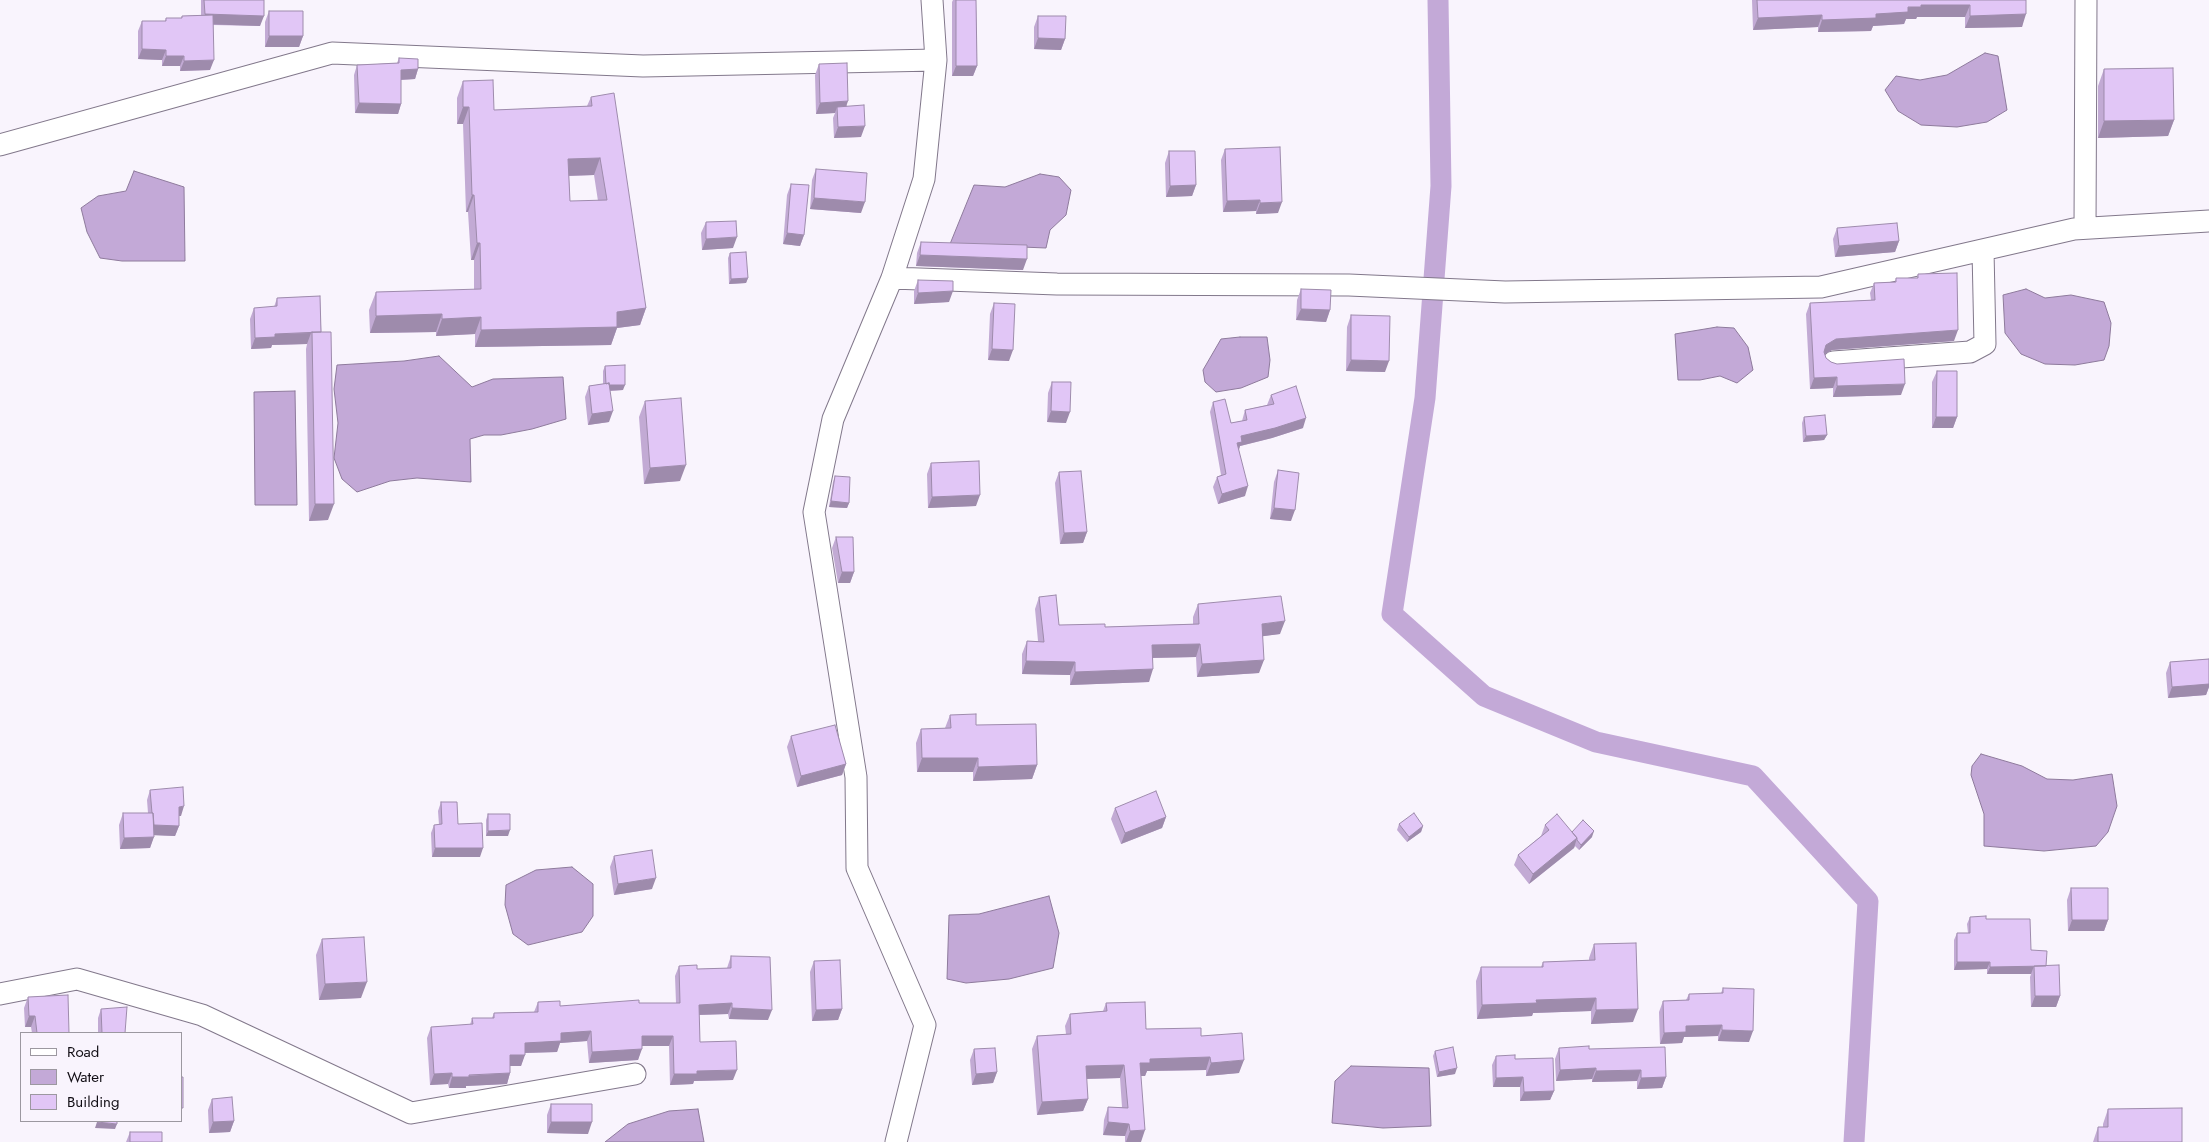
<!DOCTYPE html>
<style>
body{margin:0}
#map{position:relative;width:2209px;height:1142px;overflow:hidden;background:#f9f4fd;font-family:Jost,sans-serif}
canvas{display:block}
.legend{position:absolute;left:20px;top:1032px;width:162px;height:90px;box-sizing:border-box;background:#f9f4fd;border:1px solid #9c98a0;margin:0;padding:6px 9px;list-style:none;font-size:15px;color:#110d14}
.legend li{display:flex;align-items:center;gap:10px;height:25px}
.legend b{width:25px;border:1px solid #9c98a0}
</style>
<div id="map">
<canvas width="2209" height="1142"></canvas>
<ul class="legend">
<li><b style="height:6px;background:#fff"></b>Road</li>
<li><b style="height:14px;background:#c3a9d7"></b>Water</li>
<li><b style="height:14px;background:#e1c6f6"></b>Building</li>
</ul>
</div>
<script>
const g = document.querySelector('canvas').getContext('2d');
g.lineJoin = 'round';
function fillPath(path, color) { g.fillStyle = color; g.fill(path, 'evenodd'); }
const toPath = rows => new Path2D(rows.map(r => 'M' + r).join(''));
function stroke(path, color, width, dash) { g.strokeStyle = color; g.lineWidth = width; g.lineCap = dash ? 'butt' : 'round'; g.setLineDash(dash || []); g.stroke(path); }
const water = toPath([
 [1985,53,1998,56,2007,110,1987,122,1957,127,1921,125,1898,111,1885,90,1896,76,1920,80,1947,75,1985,53],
 [134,171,184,187,185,261,122,261,100,258,87,232,81,208,98,196,126,191,134,171],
 [1040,174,1059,177,1071,190,1066,215,1050,230,1046,248,950,244,974,185,1005,187,1040,174],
 [2026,289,2045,298,2071,295,2104,302,2111,323,2109,346,2104,360,2075,365,2045,364,2021,354,2005,333,2003,295,2026,289],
 [1717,327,1734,328,1748,347,1753,370,1737,383,1720,376,1700,380,1678,380,1675,334,1717,327],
 [1240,337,1267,337,1270,360,1268,377,1241,388,1216,392,1205,382,1203,370,1221,339,1240,337],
 [439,356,472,387,493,379,563,377,566,419,532,429,501,435,484,435,470,439,471,482,417,478,390,481,357,492,342,479,334,458,338,423,334,389,337,365,404,361,439,356],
 [295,391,297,505,255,505,254,392,295,391],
 [1981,754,2022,766,2047,779,2073,780,2112,774,2117,806,2108,832,2096,846,2044,851,1984,846,1984,814,1971,775,1972,766,1981,754],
 [572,867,593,884,593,916,582,932,528,945,513,934,505,905,506,885,536,870,572,867],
 [1049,896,1059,933,1053,968,1009,979,966,983,947,979,949,915,979,914,1049,896],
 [1351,1066,1429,1068,1431,1126,1383,1128,1332,1123,1335,1081,1351,1066],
 [698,1109,704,1142,605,1142,628,1124,669,1111,698,1109]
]);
fillPath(water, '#c3a9d7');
stroke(water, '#8e7a9c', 1);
stroke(toPath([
 [1438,0,1441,186,1425,398,1392,614,1484,696,1596,742,1753,776,1868,901,1854,1142]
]), '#c3a9d7', 21);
const minor = toPath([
 [0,145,332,53,643,66,936,60],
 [2085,228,2086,0],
 [892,278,1057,284,1349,285,1505,292,1821,287,2074,229,2209,221],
 [1833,362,1970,352,1985,344,1983,250],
 [0,994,77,979,202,1015,411,1113,635,1074],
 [896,1142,925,1025,857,868,856,777,814,512,833,419,892,278,924,179,936,60,932,0]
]);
stroke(minor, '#82788b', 23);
stroke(minor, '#fff', 21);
fillPath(toPath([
 [201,0,264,0,260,26,213,25,210,70,180,71,180,66,162,66,162,60,138,59,138,31,142,21,165,21,166,18,181,18,182,16,201,15],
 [953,0,976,0,977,66,973,76,952,76,952,2],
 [1752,0,2026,0,2022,27,1965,28,1965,17,1917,17,1916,19,1906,19,1904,24,1873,26,1871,31,1818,32,1818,27,1753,30],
 [269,11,303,36,299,47,265,47,265,22],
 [1038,16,1065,39,1061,50,1034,49,1034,27],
 [399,58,418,69,415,79,401,80,401,104,398,114,355,113,354,75,357,65,397,63],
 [819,64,847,106,861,137,834,138,833,118,835,113,816,114,815,75],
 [2104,69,2174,120,2168,136,2098,138,2098,86],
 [463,81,494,110,587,106,591,97,646,308,640,325,617,328,611,345,475,347,475,334,436,336,436,332,370,333,369,310,376,292,474,290,474,260,471,260,468,212,466,212,463,124,457,124,457,98],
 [594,175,598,201,570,201,569,176],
 [1225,149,1278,213,1256,214,1256,211,1223,212,1221,160],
 [1169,151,1196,185,1192,196,1166,197,1165,163],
 [816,169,861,213,810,209,812,180],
 [791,184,804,235,800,246,783,244,787,195],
 [706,222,733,248,702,250,701,233],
 [1837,228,1899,241,1895,252,1835,257,1833,239],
 [921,242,1023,270,916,266,917,253],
 [730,253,748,278,746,283,729,284,728,258],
 [1918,274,1954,341,1832,350,1825,354,1826,358,1831,362,1901,395,1833,397,1833,388,1810,389,1806,314,1810,303,1871,300,1870,293,1874,283,1895,282,1896,278,1917,278],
 [918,280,949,302,914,304,914,291],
 [1301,289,1330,310,1326,322,1296,320,1297,300],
 [320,296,328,520,309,521,306,349,307,344,272,345,271,348,251,349,250,319,254,308,274,307,277,298],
 [994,303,1009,361,988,360,990,314],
 [1351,315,1385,372,1346,371,1347,327],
 [605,366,623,390,610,391,609,422,588,425,585,397,589,386,603,384,603,371],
 [1937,371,1957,417,1953,428,1932,428,1932,382],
 [1052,382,1066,423,1047,422,1048,393],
 [1271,395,1303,428,1272,438,1240,446,1239,450,1245,496,1218,504,1213,487,1217,477,1221,475,1210,412,1213,402,1231,423,1242,421,1245,410,1267,405],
 [645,401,680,481,644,484,639,417],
 [1804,417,1827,435,1824,440,1803,442,1802,423],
 [931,463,976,506,928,508,927,474],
 [1278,470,1291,521,1270,519,1274,482],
 [1059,472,1087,532,1083,543,1060,544,1055,483],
 [835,476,849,503,847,508,829,507,833,482],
 [836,537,854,572,850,583,838,583,832,548],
 [1039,597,1059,625,1105,627,1193,624,1193,617,1198,604,1280,634,1263,636,1259,673,1197,677,1196,657,1153,658,1149,682,1070,685,1070,675,1022,674,1022,654,1027,641,1038,641,1035,609],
 [2209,659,2209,687,2206,695,2168,698,2166,673,2170,662],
 [950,715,976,725,1037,765,1032,779,973,781,973,772,917,772,916,743,921,729,945,728],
 [791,736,846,764,842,775,797,787,787,747],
 [150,790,181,816,179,816,179,826,175,836,154,835,150,848,120,849,119,825,123,813,148,813,147,800],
 [441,802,458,824,480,857,432,857,431,833,434,825,439,825,438,811],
 [1115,808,1166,817,1162,828,1121,844,1111,819],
 [488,814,508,836,486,836,486,820],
 [1399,824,1423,826,1421,832,1407,842,1397,830],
 [1545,825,1592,837,1579,850,1575,846,1574,848,1529,884,1514,865,1518,855,1541,836],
 [614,856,652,889,614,895,610,867],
 [2071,888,2108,920,2104,931,2068,931,2067,900],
 [1970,917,1986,919,2031,950,2046,966,2060,996,2056,1007,2031,1007,2030,977,2031,974,1987,974,1987,969,1954,970,1954,940,1957,933,1968,933,1967,924],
 [322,939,361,998,319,1000,316,955],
 [1594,944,1633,1022,1591,1024,1591,1011,1533,1013,1532,1016,1477,1019,1476,981,1481,967,1541,967,1543,962,1589,960,1589,958],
 [731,956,768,1020,729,1019,728,1014,699,1015,700,1042,733,1080,694,1081,693,1084,670,1085,669,1046,642,1046,638,1060,589,1063,587,1041,560,1043,557,1052,525,1053,521,1066,510,1066,510,1073,507,1084,466,1086,466,1088,449,1088,448,1084,430,1085,427,1038,431,1027,470,1025,472,1018,492,1018,494,1013,534,1012,538,1002,560,1006,639,1003,676,1003,675,976,679,966,697,969,727,968],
 [814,961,842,1009,838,1020,812,1021,810,972],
 [1723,988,1749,1042,1718,1041,1718,1036,1684,1037,1682,1043,1660,1044,1659,1012,1663,1001,1686,1000,1689,994,1721,993],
 [28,997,69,1033,32,1033,31,1027,25,1027,24,1008],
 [1106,1003,1146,1029,1201,1036,1239,1073,1206,1076,1206,1070,1147,1071,1145,1076,1141,1076,1141,1142,1125,1142,1125,1136,1103,1135,1104,1120,1108,1107,1122,1107,1120,1078,1086,1079,1088,1099,1083,1111,1037,1115,1032,1049,1037,1036,1066,1034,1065,1026,1070,1014,1103,1011],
 [101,1009,125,1033,98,1033,98,1018],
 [1559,1048,1589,1049,1666,1077,1662,1088,1637,1089,1637,1081,1592,1082,1592,1079,1556,1081,1555,1059],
 [974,1049,997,1072,993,1083,972,1085,970,1060],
 [1435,1051,1455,1074,1437,1077,1433,1056],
 [1496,1056,1515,1059,1554,1091,1550,1100,1520,1101,1520,1087,1493,1087,1492,1065],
 [212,1099,234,1121,230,1132,209,1133,208,1110],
 [551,1104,588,1134,547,1133,547,1115],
 [2108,1109,2182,1142,2093,1142,2098,1127,2103,1127,2103,1124],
 [130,1132,162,1142,126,1142]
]), '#c2aad4');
fillPath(toPath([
 [1921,5,1970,5,1965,17,1917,17,1916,19,1906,19,1904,24,1873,26,1871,31,1818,32,1822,20,1876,14],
 [205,14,264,16,260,26,201,24],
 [2026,14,2022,27,1965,28,1970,16],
 [1822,15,1818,27,1753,30,1758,18],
 [269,36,303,36,299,47,265,47],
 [1038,38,1065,39,1061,50,1034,49],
 [142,49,166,50,162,60,138,59],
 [166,56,184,56,180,66,162,66],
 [214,60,210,70,180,71,184,61],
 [956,66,977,66,973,76,952,76],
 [418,69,415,79,397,80,401,70],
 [848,101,844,113,837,107,835,113,816,114,820,103],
 [359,103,401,104,398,114,355,113],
 [463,107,469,107,463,124,457,124],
 [2174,120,2168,136,2098,138,2104,121],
 [865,126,861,137,834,138,838,127],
 [600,158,594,175,562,176,568,159],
 [1196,185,1192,196,1166,197,1170,186],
 [472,195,474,195,468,212,466,212],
 [814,198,865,202,861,213,810,209],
 [1260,200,1256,211,1223,212,1227,201],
 [1282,202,1278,213,1256,214,1260,203],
 [787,233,804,235,800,246,783,244],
 [737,237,733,248,702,250,706,239],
 [1899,241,1895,252,1835,257,1839,246],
 [477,243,480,243,474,260,471,260],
 [920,255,1027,259,1023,270,916,266],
 [748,278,746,283,729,284,731,279],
 [953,291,949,302,914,304,918,293],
 [646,308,640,325,617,328,611,345,475,347,481,330],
 [1301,309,1330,310,1326,322,1296,320],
 [442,314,436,332,370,333,376,316],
 [481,317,475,334,436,336,442,319],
 [1958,330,1954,341,1832,350,1822,356,1826,345,1836,339],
 [311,333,307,344,272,345,271,348,251,349,255,338,275,334],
 [992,349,1013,350,1009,361,988,360],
 [1351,360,1389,361,1385,372,1346,371],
 [1837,377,1833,388,1810,389,1814,378],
 [1905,384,1901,395,1833,397,1837,386],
 [606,385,625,385,623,390,604,391],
 [613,411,609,422,588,425,592,414],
 [1051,411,1070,412,1066,423,1047,422],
 [1936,417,1957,417,1953,428,1932,428],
 [1306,418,1303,428,1272,438,1240,446,1238,452,1237,443,1241,436],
 [1827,435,1824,440,1803,442,1806,436],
 [686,465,680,481,644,484,650,468],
 [1248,486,1245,496,1218,504,1222,494],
 [980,495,976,506,928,508,932,497],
 [831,501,849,503,847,508,829,507],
 [315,504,334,504,328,520,309,521],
 [1274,508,1295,510,1291,521,1270,519],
 [1087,532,1083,543,1060,544,1064,533],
 [842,572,854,572,850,583,838,583],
 [1285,621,1280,634,1257,637,1262,624],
 [1200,644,1196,657,1147,658,1152,645],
 [1264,660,1259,673,1197,677,1202,664],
 [1026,661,1075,662,1070,675,1022,674],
 [1153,669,1149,682,1070,685,1075,672],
 [2209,678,2209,687,2206,695,2168,698,2172,687],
 [922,758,978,758,973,772,917,772],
 [846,764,842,775,797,787,801,776],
 [1037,765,1032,779,973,781,978,767],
 [184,806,181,816,176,816,179,807],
 [1166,817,1162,828,1121,844,1125,833],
 [154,825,179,826,175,836,150,835],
 [1423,826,1421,832,1407,842,1409,837],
 [510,830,508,836,486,836,488,831],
 [1594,831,1592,837,1579,850,1581,845],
 [154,837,150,848,120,849,124,838],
 [1577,838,1574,848,1529,884,1533,874],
 [435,848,483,848,480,857,432,857],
 [656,878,652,889,614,895,618,884],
 [2072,920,2108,920,2104,931,2068,931],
 [1957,962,1990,962,1987,969,1954,970],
 [2034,966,2031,974,1987,974,1990,967,2046,966],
 [367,982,361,998,319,1000,325,984],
 [2035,996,2060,996,2056,1007,2031,1007],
 [1596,998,1591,1011,1533,1013,1532,1016,1477,1019,1482,1005,1536,1000],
 [732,1003,728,1014,695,1015,699,1005],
 [732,1008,772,1010,768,1020,729,1019],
 [842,1009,838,1020,812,1021,816,1010],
 [1638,1009,1633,1022,1591,1024,1596,1010],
 [29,1016,35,1016,31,1027,25,1027],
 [1722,1025,1718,1036,1684,1037,1682,1043,1660,1044,1664,1033,1686,1026],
 [1722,1030,1753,1031,1749,1042,1718,1041],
 [591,1031,587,1041,560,1043,557,1052,521,1053,525,1043,561,1033],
 [642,1036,673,1036,669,1046,638,1046],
 [642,1049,638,1060,589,1063,592,1052],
 [510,1055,525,1055,521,1066,506,1066],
 [1210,1057,1206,1070,1147,1071,1145,1076,1136,1076,1140,1063,1150,1059],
 [1244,1060,1239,1073,1206,1076,1211,1063],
 [1124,1065,1120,1078,1081,1079,1086,1066],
 [1457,1068,1455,1074,1437,1077,1439,1072],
 [1596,1068,1592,1079,1556,1081,1560,1070],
 [737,1070,733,1080,694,1081,693,1084,670,1085,674,1074,697,1071],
 [1641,1070,1637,1081,1592,1082,1596,1071],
 [997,1072,993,1083,972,1085,976,1074],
 [452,1073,448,1084,430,1085,434,1074],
 [510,1073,507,1084,466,1086,466,1088,449,1088,452,1077],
 [1523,1077,1520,1087,1493,1087,1496,1078],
 [1666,1077,1662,1088,1637,1089,1641,1078],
 [1554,1091,1550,1100,1520,1101,1524,1092],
 [1088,1099,1083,1111,1037,1115,1042,1102],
 [234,1121,230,1132,209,1133,213,1122],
 [97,1122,117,1124,115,1129,95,1128],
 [551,1122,592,1122,588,1134,547,1133],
 [1108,1122,1129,1124,1125,1136,1103,1135],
 [1145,1130,1141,1142,1126,1142,1130,1131]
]), '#9e8bac');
const building = toPath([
 [204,0,264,0,264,16,205,14,204,0],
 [956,0,976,0,977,66,956,66,956,0],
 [1757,0,2026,0,2026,14,1970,16,1970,5,1921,5,1921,7,1908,7,1908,12,1876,14,1876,18,1822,20,1822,15,1758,18,1757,0],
 [269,11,303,11,303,36,269,36,269,11],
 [213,15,214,60,184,61,184,56,166,56,166,50,142,49,142,21,166,21,166,18,182,18,182,16,213,15],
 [1038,16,1066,16,1065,39,1038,38,1038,16],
 [399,58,418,59,418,69,401,70,401,104,359,103,357,65,399,63,399,58],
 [847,63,848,101,820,103,819,64,847,63],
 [2173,68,2174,120,2104,121,2104,69,2173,68],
 [493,80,494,110,592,106,591,97,614,93,646,308,617,312,617,327,481,330,481,317,442,319,442,314,376,316,376,292,481,289,480,243,477,243,474,195,472,195,469,107,463,107,463,81,493,80],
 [600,158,607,200,570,201,568,159,600,158],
 [864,105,865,126,838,127,837,107,864,105],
 [1280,147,1282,202,1260,203,1260,200,1227,201,1225,149,1280,147],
 [1169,151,1195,151,1196,185,1170,186,1169,151],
 [816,169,867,173,865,202,814,198,816,169],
 [791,184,809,185,804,235,787,233,791,184],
 [736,221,737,237,706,239,706,222,736,221],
 [1897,223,1899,241,1839,246,1837,228,1897,223],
 [921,242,1027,245,1027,259,920,255,921,242],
 [746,252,748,278,731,279,730,253,746,252],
 [1957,273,1958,330,1836,339,1826,345,1824,352,1826,358,1831,362,1837,364,1904,359,1905,384,1837,386,1837,377,1814,378,1810,303,1875,300,1874,283,1896,282,1896,278,1918,278,1918,274,1957,273],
 [918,280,953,281,953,291,918,293,918,280],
 [1301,289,1331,290,1330,310,1301,309,1301,289],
 [320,296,321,332,275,334,275,337,255,338,254,308,277,306,277,298,320,296],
 [994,303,1015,304,1013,350,992,349,994,303],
 [1351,315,1390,316,1389,361,1351,360,1351,315],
 [312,332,331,332,334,504,315,504,312,332],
 [625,365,625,385,609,385,609,383,606,384,605,366,625,365],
 [1937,371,1957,371,1957,417,1936,417,1937,371],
 [1052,382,1071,382,1070,412,1051,411,1052,382],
 [609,383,613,411,592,414,589,386,609,383],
 [1296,386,1306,418,1275,428,1241,436,1242,442,1237,443,1248,486,1222,494,1217,477,1226,474,1213,402,1225,399,1231,423,1247,420,1245,410,1274,404,1271,395,1296,386],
 [681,398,686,465,650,468,645,401,681,398],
 [1825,415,1827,435,1806,436,1804,417,1825,415],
 [979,461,980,495,932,497,931,463,979,461],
 [1278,470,1299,473,1295,510,1274,508,1278,470],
 [1081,471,1087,532,1064,533,1059,472,1081,471],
 [835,476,850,477,849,503,831,501,835,476],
 [836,537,853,537,854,572,842,572,836,537],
 [1056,595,1059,625,1105,624,1105,627,1199,624,1198,604,1281,596,1285,621,1262,624,1264,660,1202,664,1200,644,1152,645,1153,669,1075,672,1075,662,1026,661,1027,641,1044,642,1039,597,1056,595],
 [2209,659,2209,684,2172,687,2170,662,2209,659],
 [976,714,976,725,1036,724,1037,765,978,767,978,758,922,758,921,729,951,728,950,715,976,714],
 [835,725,846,764,801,776,791,736,835,725],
 [183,787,184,806,179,807,179,826,154,825,153,813,152,813,150,790,183,787],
 [1156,791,1166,817,1125,833,1115,808,1156,791],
 [441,802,457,802,458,824,482,823,483,848,435,848,434,825,442,824,441,802],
 [123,813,153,813,154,837,124,838,123,813],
 [1414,813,1423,826,1409,837,1399,824,1414,813],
 [488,814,510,814,510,830,488,831,488,814],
 [1557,814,1577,838,1533,874,1518,855,1549,830,1545,825,1557,814],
 [1583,820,1594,831,1581,845,1577,840,1577,838,1572,832,1583,820],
 [652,850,656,878,618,884,614,856,652,850],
 [2071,888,2108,888,2108,920,2072,920,2071,888],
 [1986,916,1986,919,2030,919,2031,950,2047,951,2046,966,1990,967,1990,962,1957,962,1957,933,1970,933,1970,917,1986,916],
 [364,937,367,982,325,984,322,939,364,937],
 [1636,943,1638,1009,1596,1010,1596,998,1536,1000,1537,1003,1482,1005,1481,967,1543,967,1543,962,1595,960,1594,944,1636,943],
 [731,956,770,957,772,1010,732,1008,732,1003,699,1005,700,1042,736,1041,737,1070,697,1071,697,1074,674,1074,673,1036,642,1036,642,1049,592,1052,591,1031,561,1033,561,1041,525,1043,525,1055,510,1055,510,1073,469,1075,469,1077,452,1077,452,1073,434,1074,431,1027,473,1024,472,1018,494,1018,494,1013,538,1012,538,1002,560,1001,560,1006,639,1000,639,1003,680,1003,679,966,697,965,697,969,731,968,731,956],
 [840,960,842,1009,816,1010,814,961,840,960],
 [2059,965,2060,996,2035,996,2034,966,2059,965],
 [1723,988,1754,989,1753,1031,1722,1030,1722,1025,1686,1026,1686,1032,1664,1033,1663,1001,1689,1000,1689,994,1723,993,1723,988],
 [68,995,69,1033,37,1033,35,1016,29,1016,28,997,68,995],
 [1145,1002,1146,1029,1201,1028,1201,1036,1242,1033,1244,1060,1211,1063,1210,1057,1150,1059,1150,1063,1140,1063,1145,1130,1130,1131,1129,1124,1108,1122,1108,1107,1128,1108,1124,1065,1086,1066,1088,1099,1042,1102,1037,1036,1071,1034,1070,1014,1107,1011,1106,1003,1145,1002],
 [127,1007,125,1033,102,1033,101,1009,127,1007],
 [1589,1046,1589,1049,1665,1047,1666,1077,1641,1078,1641,1070,1596,1071,1596,1068,1560,1070,1559,1048,1589,1046],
 [1453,1047,1457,1068,1439,1072,1435,1051,1453,1047],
 [995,1048,997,1072,976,1074,974,1049,995,1048],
 [1515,1055,1515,1059,1553,1058,1554,1091,1524,1092,1523,1077,1496,1078,1496,1056,1515,1055],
 [181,1077,183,1077,183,1108,181,1108,181,1077],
 [232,1097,234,1121,213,1122,212,1099,232,1097],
 [551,1104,592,1104,592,1122,551,1122,551,1104],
 [2182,1108,2182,1142,2098,1142,2098,1127,2108,1127,2108,1109,2182,1108],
 [97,1121,117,1121,117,1124,97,1122,97,1121],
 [130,1132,162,1132,162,1142,130,1142,130,1132]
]);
fillPath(building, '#e1c6f6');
stroke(building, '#9e8bac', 1);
</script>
